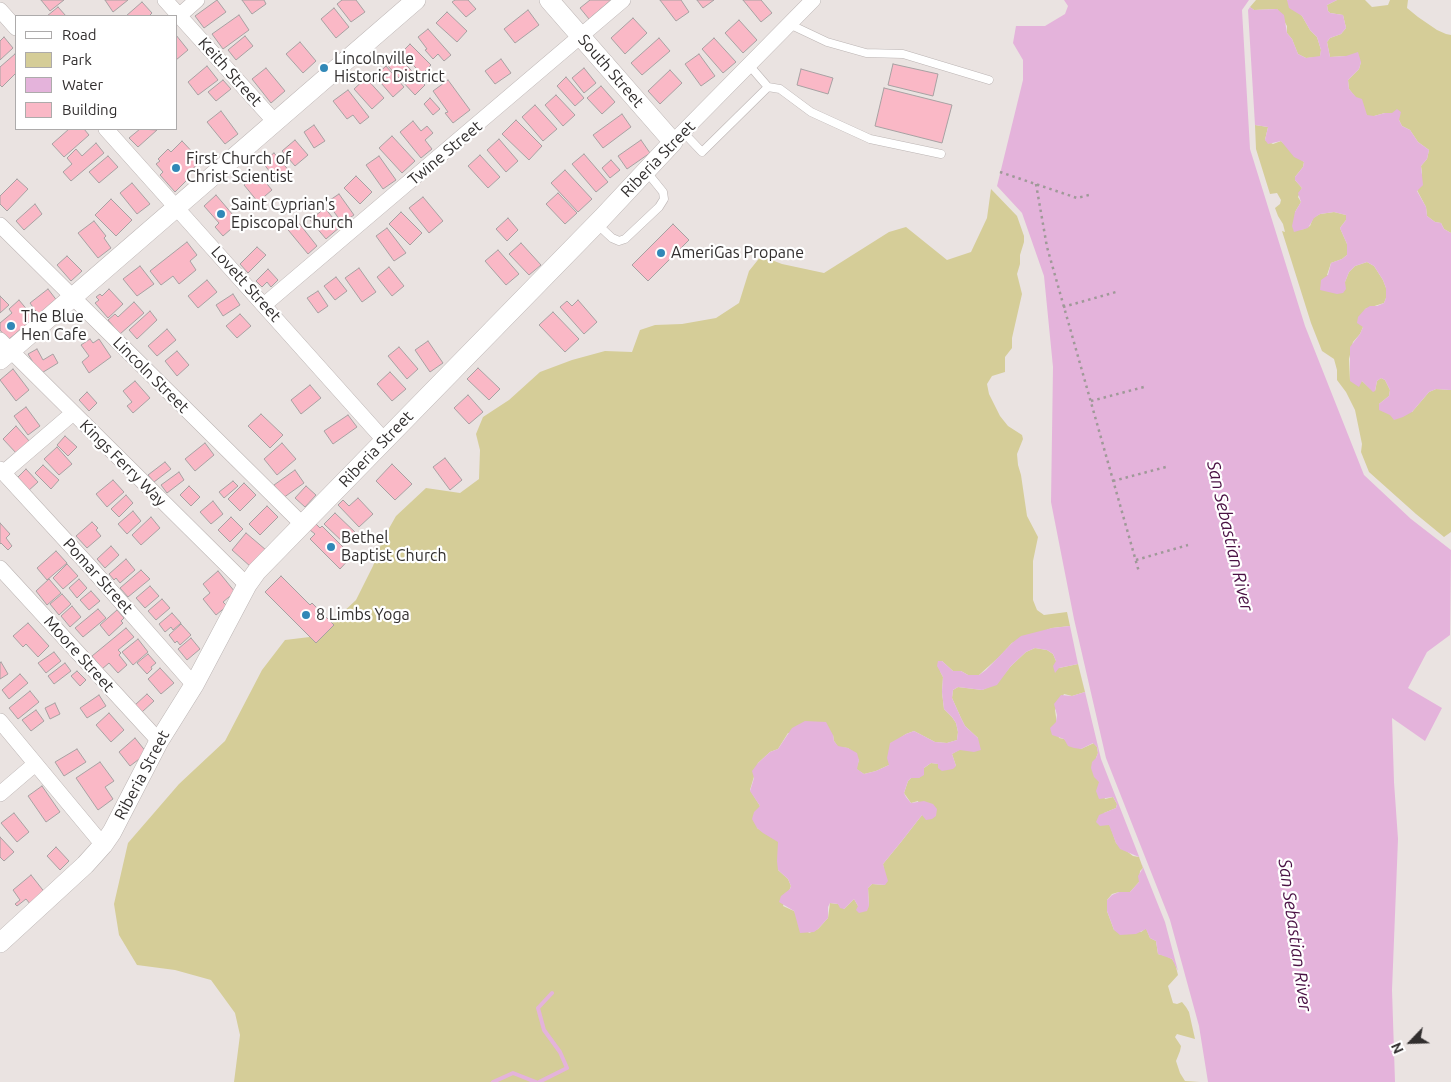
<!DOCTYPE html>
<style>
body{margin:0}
#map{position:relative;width:1451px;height:1082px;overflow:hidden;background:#eae3e1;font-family:Ubuntu,sans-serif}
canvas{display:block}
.legend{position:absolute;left:15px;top:15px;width:162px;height:115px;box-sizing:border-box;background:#fff;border:1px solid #adabab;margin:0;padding:6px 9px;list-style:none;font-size:15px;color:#312e2e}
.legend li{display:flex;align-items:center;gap:10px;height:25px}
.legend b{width:25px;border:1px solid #adabab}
.north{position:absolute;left:1386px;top:1017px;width:50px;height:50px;-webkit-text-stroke:4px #fff;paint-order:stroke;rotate:246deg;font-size:14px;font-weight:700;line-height:20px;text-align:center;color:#312e2e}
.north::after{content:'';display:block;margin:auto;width:18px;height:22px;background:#312e2e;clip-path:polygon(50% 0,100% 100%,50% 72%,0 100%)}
</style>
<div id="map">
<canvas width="1451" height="1082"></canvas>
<ul class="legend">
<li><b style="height:6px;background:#fff"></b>Road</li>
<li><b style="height:14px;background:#d5cd98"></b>Park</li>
<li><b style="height:14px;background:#e4b3db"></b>Water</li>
<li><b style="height:14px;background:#fab8c6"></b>Building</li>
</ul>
<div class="north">N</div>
</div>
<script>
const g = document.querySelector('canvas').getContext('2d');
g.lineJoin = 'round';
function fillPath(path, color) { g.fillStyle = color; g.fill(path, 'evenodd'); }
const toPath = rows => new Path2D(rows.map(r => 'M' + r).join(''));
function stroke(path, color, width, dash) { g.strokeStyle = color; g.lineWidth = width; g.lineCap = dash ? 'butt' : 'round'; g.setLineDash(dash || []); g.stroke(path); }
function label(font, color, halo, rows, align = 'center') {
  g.font = font + ' Ubuntu,sans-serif'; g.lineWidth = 4.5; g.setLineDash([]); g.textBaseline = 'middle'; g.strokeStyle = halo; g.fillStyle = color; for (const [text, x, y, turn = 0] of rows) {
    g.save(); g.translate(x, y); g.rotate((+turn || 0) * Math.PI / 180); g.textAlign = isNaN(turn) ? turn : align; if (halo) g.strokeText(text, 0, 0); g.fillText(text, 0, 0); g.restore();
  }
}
fillPath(toPath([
 [1256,0,1287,0,1302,16,1310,30,1317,37,1321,50,1320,57,1306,58,1298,54,1292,39,1287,33,1287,26,1277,9,1254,10,1250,7],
 [1337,0,1365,0,1372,7,1388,5,1390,0,1408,0,1407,8,1418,17,1437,30,1446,34,1451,35,1451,233,1444,229,1441,223,1435,222,1427,216,1426,207,1417,190,1422,173,1421,166,1427,159,1429,150,1418,142,1410,130,1402,126,1399,120,1392,113,1385,113,1374,116,1367,116,1363,107,1349,89,1348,80,1359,69,1361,62,1346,56,1330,57,1327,42,1330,38,1341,34,1346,28,1343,15,1330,13,1328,11,1327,5],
 [1255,125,1268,127,1265,140,1273,144,1281,141,1304,162,1303,167,1295,177,1295,180,1302,188,1298,197,1301,202,1295,212,1298,230,1304,229,1310,226,1313,218,1320,214,1334,212,1346,215,1346,220,1340,228,1347,244,1347,255,1342,259,1331,263,1327,275,1345,282,1349,272,1355,266,1367,262,1374,266,1383,280,1386,288,1386,298,1384,303,1365,309,1363,327,1360,334,1353,342,1349,359,1350,381,1362,381,1373,391,1375,391,1377,381,1381,378,1385,380,1390,390,1389,396,1379,404,1412,412,1429,392,1436,389,1451,390,1451,532,1444,537,1416,514,1369,472,1361,452,1362,444,1355,410,1346,392,1337,380,1337,370,1334,359,1322,351,1311,323,1282,231,1285,232,1283,224,1278,216,1275,208,1280,204,1281,200,1277,193,1270,194,1256,149],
 [991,189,1017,216,1024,236,1024,242,1020,255,1020,264,1017,274,1022,294,1012,338,1012,348,1005,357,1005,372,992,376,987,384,989,394,1000,416,1008,426,1022,435,1023,439,1017,454,1018,465,1021,475,1027,516,1038,537,1033,561,1033,600,1037,610,1044,615,1067,612,1070,626,1052,628,1012,643,999,657,979,675,968,675,961,671,953,671,942,661,940,671,943,677,942,692,944,709,952,717,956,723,958,732,957,740,947,743,935,742,914,731,906,734,900,738,889,765,876,771,864,774,856,769,859,760,848,748,838,747,834,741,833,735,788,733,778,749,770,752,758,763,750,790,760,806,757,828,778,841,778,870,788,879,791,886,783,906,794,911,809,933,818,929,828,918,830,903,838,904,844,909,854,899,858,906,869,906,868,888,872,884,885,885,883,864,901,842,922,815,918,801,911,803,904,793,908,781,911,778,919,778,924,768,931,763,956,766,952,754,978,738,965,726,961,718,952,698,953,690,958,687,982,690,996,684,1011,666,1026,652,1035,648,1047,650,1053,654,1059,668,1078,664,1085,692,1072,696,1064,694,1055,710,1059,738,1064,739,1081,749,1094,743,1097,747,1098,753,1096,758,1099,782,1105,799,1113,797,1117,804,1116,808,1104,813,1111,828,1116,843,1133,856,1139,857,1143,868,1140,871,1139,882,1130,892,1119,892,1112,894,1107,900,1107,911,1114,930,1141,932,1146,928,1150,938,1156,941,1158,954,1166,956,1172,959,1175,963,1178,975,1168,986,1173,1003,1177,1004,1182,1002,1186,1007,1189,1012,1195,1039,1177,1034,1175,1037,1181,1046,1180,1051,1176,1061,1180,1073,1185,1081,1200,1082,234,1082,240,1035,235,1013,211,980,175,970,137,965,119,935,114,904,128,843,179,784,225,741,262,670,285,640,318,636,356,600,373,566,383,539,396,516,426,488,460,493,479,479,480,450,476,434,483,417,509,400,540,372,572,360,605,351,632,352,640,330,655,325,682,324,716,318,739,303,749,271,761,256,782,264,824,273,889,232,906,227,947,260,971,252,987,218]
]), '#d5cd98');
fillPath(toPath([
 [1064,0,1249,0,1242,10,1250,149,1305,326,1364,475,1411,519,1451,550,1450,635,1427,652,1408,688,1442,708,1425,741,1392,718,1394,782,1398,839,1392,990,1395,1082,1208,1082,1199,1026,1170,920,1106,758,1074,619,1051,502,1053,367,1044,276,1022,213,997,186,1023,80,1023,60,1013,43,1016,26,1045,26,1065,14,1068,6],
 [1287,0,1337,0,1327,5,1328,11,1330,13,1343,15,1346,28,1341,34,1330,38,1327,42,1330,57,1346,56,1358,52,1361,62,1359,69,1348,80,1349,89,1356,97,1362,99,1367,115,1374,116,1385,113,1392,113,1397,109,1401,112,1399,120,1402,126,1410,130,1418,142,1429,150,1427,159,1421,166,1423,185,1417,191,1426,207,1427,216,1435,222,1441,223,1444,229,1451,233,1451,390,1436,389,1429,392,1412,412,1403,417,1394,420,1390,415,1379,410,1379,404,1389,396,1390,390,1385,380,1381,378,1377,381,1375,391,1373,392,1362,381,1359,387,1350,381,1350,347,1360,334,1363,327,1357,323,1358,317,1365,309,1370,306,1377,306,1384,303,1386,298,1386,288,1383,280,1374,266,1367,262,1355,266,1349,272,1345,282,1346,289,1343,293,1337,294,1320,290,1321,280,1328,275,1331,263,1342,259,1347,255,1347,244,1340,228,1346,220,1346,215,1334,212,1320,214,1314,218,1308,228,1294,232,1292,226,1295,212,1301,202,1298,193,1302,188,1295,180,1295,177,1303,167,1304,162,1294,157,1281,141,1268,144,1265,140,1268,127,1255,125,1248,10,1250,7,1254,10,1277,9,1284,15,1287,33,1292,39,1298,54,1306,58,1320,56,1321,50,1317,37,1310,30,1302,16,1289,8],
 [1070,626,1078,664,1059,668,1055,673,1053,666,1056,661,1053,654,1047,650,1035,648,1026,652,1011,666,997,685,982,690,958,687,953,690,952,698,961,718,965,726,978,738,981,750,974,752,960,750,952,754,956,766,953,769,942,771,938,768,938,764,931,763,924,768,924,775,919,778,911,778,908,781,904,793,906,797,911,803,924,801,933,804,937,809,936,816,932,819,926,820,922,815,901,842,883,864,888,881,885,885,872,884,868,888,869,906,867,911,859,913,856,910,858,906,854,899,844,909,840,908,838,904,830,903,828,907,828,918,818,929,814,932,800,933,794,911,779,902,781,896,790,889,791,886,788,879,778,870,777,861,778,842,763,833,757,828,752,819,754,812,760,806,750,791,754,778,752,771,758,763,770,752,778,749,792,728,805,721,826,722,833,735,834,741,838,746,848,748,857,753,859,760,857,769,864,774,876,771,889,765,887,758,890,743,906,734,914,731,935,742,947,743,957,740,958,732,956,723,952,717,944,709,942,692,943,677,937,666,938,661,942,661,953,671,961,671,968,675,979,675,986,670,1012,643,1021,636,1052,628],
 [1085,692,1101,759,1140,859,1139,857,1120,849,1116,843,1109,825,1100,826,1096,822,1099,815,1116,808,1117,804,1113,797,1099,799,1096,791,1099,782,1094,777,1091,768,1092,762,1096,758,1098,753,1097,747,1093,743,1081,749,1074,748,1068,746,1064,739,1052,735,1050,728,1056,722,1057,715,1054,704,1061,695,1072,696],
 [1141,862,1165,922,1178,971,1172,959,1158,954,1156,941,1150,938,1146,929,1136,934,1120,935,1114,930,1110,919,1107,911,1107,900,1112,895,1119,892,1130,892,1139,882,1138,876,1143,868]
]), '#e4b3db');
stroke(toPath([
 [493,1082,513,1073,536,1082],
 [539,1082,567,1068,560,1052,544,1030,538,1008,552,993]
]), '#e4b3db', 4);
const building = toPath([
 [41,0,64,0,50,11,41,0],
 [105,0,128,0,113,12,105,0],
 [217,0,226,12,204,28,195,16,217,0],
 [242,0,264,0,266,4,252,14,242,0],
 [342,0,356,0,365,12,351,22,337,4,342,0],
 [455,0,468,0,476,9,466,17,452,2,455,0],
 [590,0,611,0,589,19,580,8,590,0],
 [660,0,681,0,689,12,676,21,660,0],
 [697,0,714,0,703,8,697,0],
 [743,0,761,0,772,13,761,22,743,0],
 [142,2,152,13,149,16,126,16,142,2],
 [58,7,66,16,47,16,58,7],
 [334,8,349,27,336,38,321,19,334,8],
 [528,10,539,25,515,43,504,29,528,10],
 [447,12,467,31,457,42,436,23,447,12],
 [239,15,249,30,223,49,212,34,239,15],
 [633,18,647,33,625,54,611,38,633,18],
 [739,20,757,40,743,53,725,33,739,20],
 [428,29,451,55,444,61,438,54,433,59,425,50,427,49,418,37,428,29],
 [176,35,188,50,176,60,176,35],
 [245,36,253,46,236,60,228,50,245,36],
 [4,37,13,48,0,60,0,41,4,37],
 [659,38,670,51,642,75,631,63,659,38],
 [714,38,736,62,723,73,702,49,714,38],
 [300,42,316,61,303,73,286,54,300,42],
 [410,44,431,65,422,74,401,53,410,44],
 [15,54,16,55,16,73,2,87,0,85,0,67,15,54],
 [396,54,425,85,415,95,386,64,396,54],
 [699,54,715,76,701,86,685,64,699,54],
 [501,59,511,73,495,84,485,71,501,59],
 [893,64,938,74,933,96,888,85,893,64],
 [207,66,218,80,198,95,188,82,207,66],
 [386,66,404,87,393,97,375,76,386,66],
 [266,68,285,91,271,103,252,79,266,68],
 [584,68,596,83,584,93,572,78,584,68],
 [801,69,833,78,828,94,797,85,801,69],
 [670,70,682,83,660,104,648,91,670,70],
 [566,77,584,98,575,106,557,86,566,77],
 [366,78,384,98,372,109,354,89,366,78],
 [223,80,231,89,216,101,208,92,223,80],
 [448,80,470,110,453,123,445,113,448,112,433,91,448,80],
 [601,86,615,102,602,114,587,98,601,86],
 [884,88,952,105,942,143,875,126,884,88],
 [348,90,369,117,360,124,353,115,347,119,333,101,348,90],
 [556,95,575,115,563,126,545,105,556,95],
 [430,98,440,109,433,115,424,104,430,98],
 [535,105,557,129,543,141,522,117,535,105],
 [221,111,238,134,225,144,207,122,221,111],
 [622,114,631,127,603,148,593,135,622,114],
 [516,120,542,146,529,160,502,134,516,120],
 [413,121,421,131,427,126,433,133,425,140,432,149,421,158,400,132,413,121],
 [314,125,325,141,314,148,304,132,314,125],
 [69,129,84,129,89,135,64,157,52,144,69,129],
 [140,129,157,130,138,147,129,138,140,129],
 [392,136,415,161,402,173,379,148,392,136],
 [499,139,518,161,506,172,487,150,499,139],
 [295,140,308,155,295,166,282,151,295,140],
 [641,140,650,153,627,169,618,156,641,140],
 [182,141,201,161,187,174,190,177,175,192,160,175,163,172,156,164,160,161,158,159,168,149,171,152,182,141],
 [96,143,104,153,71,181,63,172,72,164,67,158,76,149,82,156,96,143],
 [274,153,291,173,279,183,262,162,274,153],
 [584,154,608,182,596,192,572,164,584,154],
 [480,155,500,177,488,188,468,166,480,155],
 [108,156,118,167,99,183,89,172,108,156],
 [379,156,396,180,383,189,366,165,379,156],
 [611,160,620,170,610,178,602,168,611,160],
 [565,170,592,199,578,212,551,183,565,170],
 [258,173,272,190,258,202,244,185,258,173],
 [356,176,372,192,360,204,344,188,356,176],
 [17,179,28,189,7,211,0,204,0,196,17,179],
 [132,183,150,204,137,214,120,193,132,183],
 [558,193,577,213,565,224,546,204,558,193],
 [339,194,354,215,342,223,327,202,339,194],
 [216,195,239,222,223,236,215,227,219,223,204,206,216,195],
 [423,197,443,221,429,233,409,208,423,197],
 [111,199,132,220,116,236,95,215,111,199],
 [35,204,42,214,24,230,16,221,35,204],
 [325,208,340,227,326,239,310,220,325,208],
 [401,212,422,233,410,245,389,224,401,212],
 [294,217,317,246,308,254,284,225,294,217],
 [508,218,518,230,507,241,496,229,508,218],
 [94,221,106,236,104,238,111,248,98,258,78,233,94,221],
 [673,224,689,240,648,281,632,265,673,224],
 [387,228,406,253,394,261,376,236,387,228],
 [187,242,197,255,190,261,196,270,179,284,173,276,161,285,150,271,187,242],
 [521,243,541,265,529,275,509,254,521,243],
 [257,247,266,255,248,273,240,264,257,247],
 [498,250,519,274,506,285,485,261,498,250],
 [67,256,82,271,71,281,57,265,67,256],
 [140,266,154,284,137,296,123,279,140,266],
 [389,267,404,286,392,296,377,277,389,267],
 [359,268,376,292,362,302,345,278,359,268],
 [268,269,278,280,271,287,267,282,262,287,256,281,268,269],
 [336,277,347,291,335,300,324,286,336,277],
 [207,280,217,292,198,308,188,296,207,280],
 [48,289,58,302,39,316,30,303,48,289],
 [109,289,123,304,108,318,95,303,99,300,96,297,100,294,102,296,109,289],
 [318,291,328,306,318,313,307,298,318,291],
 [233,294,240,305,223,316,216,305,233,294],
 [0,296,9,305,0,313,0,296],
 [19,300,34,318,8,340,0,330,0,323,12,313,9,309,19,300],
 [578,300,597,322,584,334,560,307,567,301,572,306,578,300],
 [134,302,144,313,120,334,108,320,115,314,118,317,134,302],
 [150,311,157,320,137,339,129,330,150,311],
 [553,312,579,339,565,352,539,325,553,312],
 [240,314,251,326,237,338,226,326,240,314],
 [167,329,176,340,157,356,148,346,167,329],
 [90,339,93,343,99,339,111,357,89,373,82,362,89,356,81,345,90,339],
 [428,341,443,363,430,372,415,350,428,341],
 [399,347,418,369,407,379,388,356,399,347],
 [37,349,43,360,53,354,58,363,40,374,28,354,37,349],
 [177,351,189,365,177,376,165,361,177,351],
 [478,368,500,389,489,400,467,379,478,368],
 [13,369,29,390,16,401,0,380,13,369],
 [390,372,406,389,392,401,377,384,390,372],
 [135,381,150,398,133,413,127,406,132,402,123,391,135,381],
 [310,385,321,398,301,414,291,400,310,385],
 [87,392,97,403,89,411,79,400,87,392],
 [468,395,483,412,469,424,454,408,468,395],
 [26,407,40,426,28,435,14,416,26,407],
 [261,414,283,435,270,448,248,426,261,414],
 [348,415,357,427,333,444,324,431,348,415],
 [16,426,30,442,17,454,3,439,16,426],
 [65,436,77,447,68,456,57,445,65,436],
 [205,443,214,455,195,471,185,459,205,443],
 [282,443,296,459,277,475,264,459,282,443],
 [57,447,72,464,59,475,44,459,57,447],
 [445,458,462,480,450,490,433,467,445,458],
 [165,462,171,469,154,482,148,475,165,462],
 [392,464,412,484,395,500,376,481,392,464],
 [43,465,59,480,51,489,35,473,43,465],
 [26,469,38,482,27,492,16,479,26,469],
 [295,470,304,483,283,498,274,485,295,470],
 [179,472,184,480,167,493,161,485,179,472],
 [113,480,124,492,107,507,96,494,113,480],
 [233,481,238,486,224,498,219,492,233,481],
 [244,483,256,495,240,511,228,499,244,483],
 [189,486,200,497,191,506,180,495,189,486],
 [306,486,316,495,305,507,295,498,306,486],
 [126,495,133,503,119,517,111,509,126,495],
 [358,498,373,514,359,527,338,505,343,500,349,506,358,498],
 [213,501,223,514,211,524,200,512,213,501],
 [267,506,278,517,260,535,249,524,267,506],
 [133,511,141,521,127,534,118,524,133,511],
 [335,513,357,534,346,545,324,524,335,513],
 [151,517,160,528,141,545,132,535,151,517],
 [231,517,243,529,230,542,218,530,231,517],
 [92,522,98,528,96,530,101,536,87,548,76,536,92,522],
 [0,523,10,534,6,538,12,546,8,550,1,543,0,544,0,523],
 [316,524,320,528,322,526,352,556,340,569,310,539,315,534,310,530,316,524],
 [246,533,266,550,251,567,232,550,246,533],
 [111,546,119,555,105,568,97,559,111,546],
 [56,551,67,563,47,580,37,568,56,551],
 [126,559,135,570,120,583,116,578,114,580,109,574,126,559],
 [67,564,78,576,63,589,53,578,67,564],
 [141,570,150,579,128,597,120,588,141,570],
 [218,571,235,592,223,602,227,606,216,615,203,599,210,593,203,584,218,571],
 [281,576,310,605,312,603,334,625,316,643,265,592,281,576],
 [49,579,61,593,47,605,36,591,49,579],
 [79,579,87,588,77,598,69,588,79,579],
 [150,586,159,596,145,608,136,598,150,586],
 [91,591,100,601,89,610,80,600,91,591],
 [62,594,71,604,59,615,50,604,62,594],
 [162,599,170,608,156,620,148,611,162,599],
 [72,606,81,617,70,627,61,616,72,606],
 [98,609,106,618,83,637,75,628,98,609],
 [117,610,124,618,121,621,123,623,109,636,100,625,117,610],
 [172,613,181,623,173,630,171,627,165,632,159,624,172,613],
 [28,623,49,646,38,657,26,644,23,647,13,636,28,623],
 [181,624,191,635,180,645,177,641,175,643,169,635,181,624],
 [126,628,134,637,118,650,121,653,119,655,127,665,118,673,109,663,102,669,92,656,126,628],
 [191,638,200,649,187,660,178,649,191,638],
 [138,639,148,652,133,665,122,652,138,639],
 [54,652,61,661,46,673,38,663,54,652],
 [148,654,156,663,151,667,152,669,147,674,137,663,148,654],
 [1,662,8,674,0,679,0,663,1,662],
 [65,663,71,671,54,684,48,676,65,663],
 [160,668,174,683,161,694,148,679,160,668],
 [77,671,86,680,80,686,71,676,77,671],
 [20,674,28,683,9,699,2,690,20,674],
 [30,691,39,702,18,719,9,708,30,691],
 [147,694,154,701,142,712,135,705,147,694],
 [99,695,106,706,87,718,80,708,99,695],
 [55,703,60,714,50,719,45,708,55,703],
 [36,710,44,721,31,731,22,720,36,710],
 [109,713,124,730,111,742,96,725,109,713],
 [135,738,147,753,130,766,119,752,135,738],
 [77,749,86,762,64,776,55,762,77,749],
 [100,762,114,781,105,787,113,799,98,810,76,778,100,762],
 [42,786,60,812,46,822,28,796,42,786],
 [14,813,29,832,17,842,1,823,14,813],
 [0,837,14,852,4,861,0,857,0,837],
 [56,847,69,861,60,870,47,856,56,847],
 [31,875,46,894,31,905,26,899,17,906,15,904,20,900,13,890,31,875]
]);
fillPath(building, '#fab8c6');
stroke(building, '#a7a1a2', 1);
const service = toPath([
 [789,24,827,42,866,53,903,54,989,80],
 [768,87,780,89,811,112,870,139,941,154],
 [683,132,702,152,768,87,749,65],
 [597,224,612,238,619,241,625,239,659,207,664,199,663,192,646,171]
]);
const minor = toPath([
 [165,0,275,122],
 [0,10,16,28],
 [179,16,197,0],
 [106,129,384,440],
 [673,142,813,0],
 [0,225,302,524],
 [264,305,623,0],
 [0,340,247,585],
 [0,469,91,568,194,685],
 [3,473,73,413],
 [0,568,159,741],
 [0,721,103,845],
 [0,794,35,764]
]);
const tertiary = toPath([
 [0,360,416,0],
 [0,943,85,865,103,845,112,832,159,741,194,685,247,585,257,571,602,218,673,142,549,0]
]);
stroke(service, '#bbb4b3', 9);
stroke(minor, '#bbb4b3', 16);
stroke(tertiary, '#bbb4b3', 20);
stroke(toPath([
 [1000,172,1077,198,1089,195],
 [1036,184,1047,247,1139,572],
 [1063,307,1116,292],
 [1091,401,1144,387],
 [1113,481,1166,467],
 [1136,560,1188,545]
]), '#9f9998', 2.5, [2.5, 4]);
stroke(service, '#fff', 8);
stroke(minor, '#fff', 15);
stroke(tertiary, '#fff', 19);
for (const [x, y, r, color] of [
 [324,68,5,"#3188b7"],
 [176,168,5,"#3188b7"],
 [221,214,5,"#3188b7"],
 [661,253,5,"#3188b7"],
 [11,326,5,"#3188b7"],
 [331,547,5,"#3188b7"],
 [306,615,5,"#3188b7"]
]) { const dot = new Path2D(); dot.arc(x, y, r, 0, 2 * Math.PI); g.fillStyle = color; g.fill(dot); stroke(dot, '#fff', 2); }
label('16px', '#312e2e', '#fff', [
 ["Lincolnville",334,59],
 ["Historic District",334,77],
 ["First Church of",186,159],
 ["Christ Scientist",186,177],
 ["Saint Cyprian's",231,205],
 ["Episcopal Church",231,223],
 ["AmeriGas Propane",671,253],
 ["The Blue",21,317],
 ["Hen Cafe",21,335],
 ["Bethel",341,538],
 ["Baptist Church",341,556],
 ["8 Limbs Yoga",316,615]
], 'left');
label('16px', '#312e2e', '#fff', [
 ["South Street",611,71,49],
 ["Keith Street",230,72,48],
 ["Twine Street",445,153,-40],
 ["Riberia Street",658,159,-46],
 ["Lovett Street",246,284,48],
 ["Lincoln Street",151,375,45],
 ["Riberia Street",376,449,-46],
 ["Kings Ferry Way",123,463,45],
 ["Pomar Street",98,576,48],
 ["Moore Street",79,654,48],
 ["Riberia Street",142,775,-62]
]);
label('italic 18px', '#4a1144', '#fff', [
 ["San Sebastian River",1230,536,77],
 ["San Sebastian River",1295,935,82]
]);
</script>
